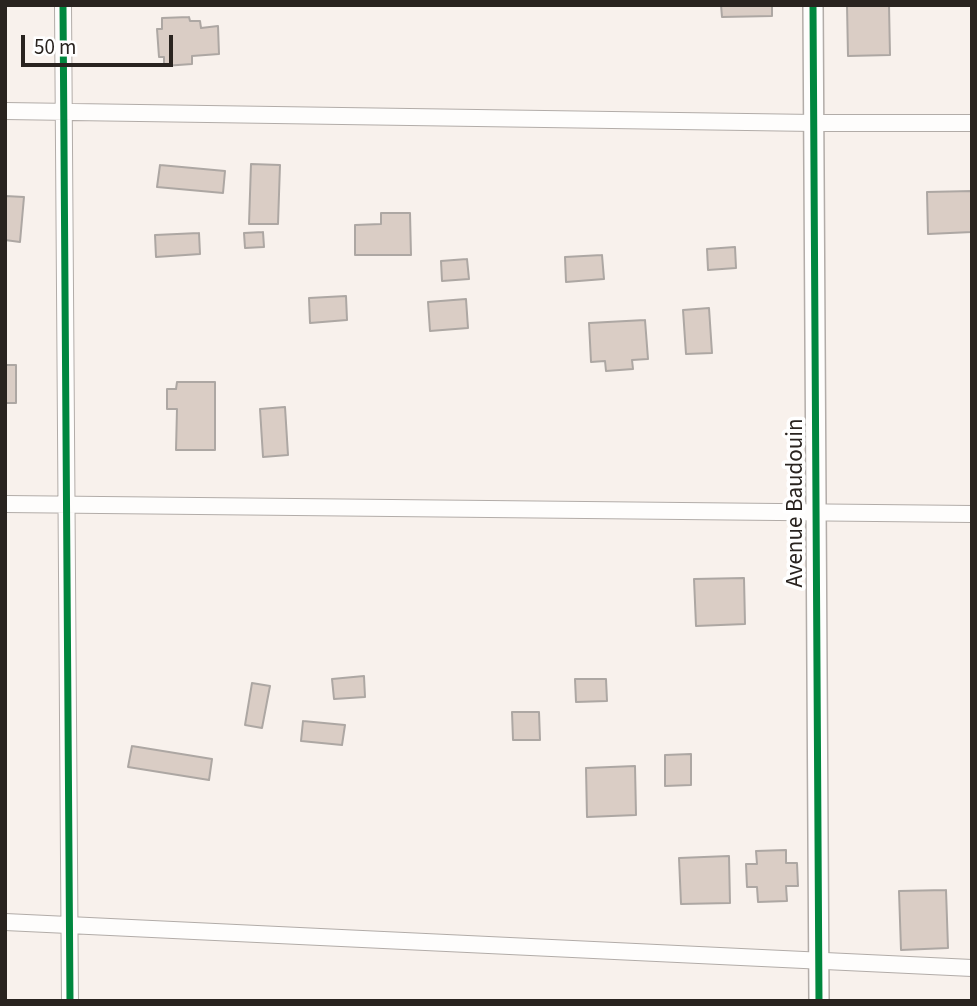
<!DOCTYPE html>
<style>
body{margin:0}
#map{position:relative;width:977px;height:1006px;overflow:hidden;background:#f8f1ec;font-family:"Source Sans 3",sans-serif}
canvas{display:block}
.frame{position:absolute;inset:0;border:7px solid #29231f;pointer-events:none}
.scale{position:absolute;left:21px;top:35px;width:152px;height:32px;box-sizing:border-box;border:4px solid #29231f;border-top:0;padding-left:9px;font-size:21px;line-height:24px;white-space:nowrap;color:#29231f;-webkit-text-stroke:5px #fff;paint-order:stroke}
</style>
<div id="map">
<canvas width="977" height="1006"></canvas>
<div class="frame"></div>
<div class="scale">50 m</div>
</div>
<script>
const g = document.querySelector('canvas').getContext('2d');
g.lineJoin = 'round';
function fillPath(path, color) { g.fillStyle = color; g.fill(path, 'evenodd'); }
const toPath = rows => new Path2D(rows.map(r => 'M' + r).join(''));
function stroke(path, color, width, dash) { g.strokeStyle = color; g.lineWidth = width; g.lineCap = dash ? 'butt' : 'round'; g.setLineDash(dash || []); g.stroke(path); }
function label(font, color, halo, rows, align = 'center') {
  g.font = font + ' "Source Sans 3",sans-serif'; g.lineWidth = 7; g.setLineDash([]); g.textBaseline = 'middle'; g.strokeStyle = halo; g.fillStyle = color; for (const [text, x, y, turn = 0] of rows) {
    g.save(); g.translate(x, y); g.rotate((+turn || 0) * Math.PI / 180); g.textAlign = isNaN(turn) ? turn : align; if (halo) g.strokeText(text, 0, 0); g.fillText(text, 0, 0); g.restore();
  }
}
const building = toPath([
 [721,5,772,5,772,16,722,17,721,5],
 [847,5,889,5,890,55,848,56,847,5],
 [189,17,190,21,200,21,201,28,218,26,219,54,192,56,192,64,164,66,164,57,159,57,157,29,162,29,162,18,189,17],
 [251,164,280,165,278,224,249,224,251,164],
 [160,165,225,171,223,193,157,187,160,165],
 [972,191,972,232,928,234,927,192,972,191],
 [5,196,24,197,20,242,5,240,5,196],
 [381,213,410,213,411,255,355,255,355,225,381,224,381,213],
 [263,232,264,247,245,248,244,233,263,232],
 [199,233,200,254,156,257,155,235,199,233],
 [735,247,736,268,708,270,707,249,735,247],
 [602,255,604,279,566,282,565,257,602,255],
 [467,259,469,279,442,281,441,261,467,259],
 [346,296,347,320,310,323,309,298,346,296],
 [466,299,468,328,430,331,428,302,466,299],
 [709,308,712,353,686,354,683,310,709,308],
 [645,320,648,359,632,360,633,369,606,371,605,361,591,362,589,323,645,320],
 [5,365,16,365,16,403,5,403,5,365],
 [177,382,215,382,215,450,176,450,177,409,167,409,167,389,176,389,177,382],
 [285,407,288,455,263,457,260,409,285,407],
 [744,578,745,624,696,626,694,579,744,578],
 [364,676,365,697,334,699,332,679,364,676],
 [575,679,606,679,607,701,576,702,575,679],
 [252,683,270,686,262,728,245,725,252,683],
 [512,712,539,712,540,740,513,740,512,712],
 [303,721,345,725,342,745,301,741,303,721],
 [132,746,212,759,209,780,128,767,132,746],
 [691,754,691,785,665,786,665,755,691,754],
 [635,766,636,815,587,817,586,768,635,766],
 [786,850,786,863,797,863,798,886,786,886,787,901,758,902,757,887,747,887,746,864,757,864,756,851,786,850],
 [729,856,730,903,681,904,679,858,729,856],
 [946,890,948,948,901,950,899,891,946,890]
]);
fillPath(building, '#dacdc5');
stroke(building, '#ada7a3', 2);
const minor = toPath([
 [63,5,70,1001],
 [5,111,814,123,972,123],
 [5,504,972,514],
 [5,922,972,968]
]);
const tertiary = toPath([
 [813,5,819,1001]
]);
stroke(minor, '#b2aca8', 18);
stroke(tertiary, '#b2aca8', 22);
stroke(minor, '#fefdfc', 16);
stroke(tertiary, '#fefdfc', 19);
stroke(toPath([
 [63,5,70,1001],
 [813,5,819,1001]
]), '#00873e', 7);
label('23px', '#29231f', '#fff', [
 ["Avenue Baudouin",797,503,-90]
]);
</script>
